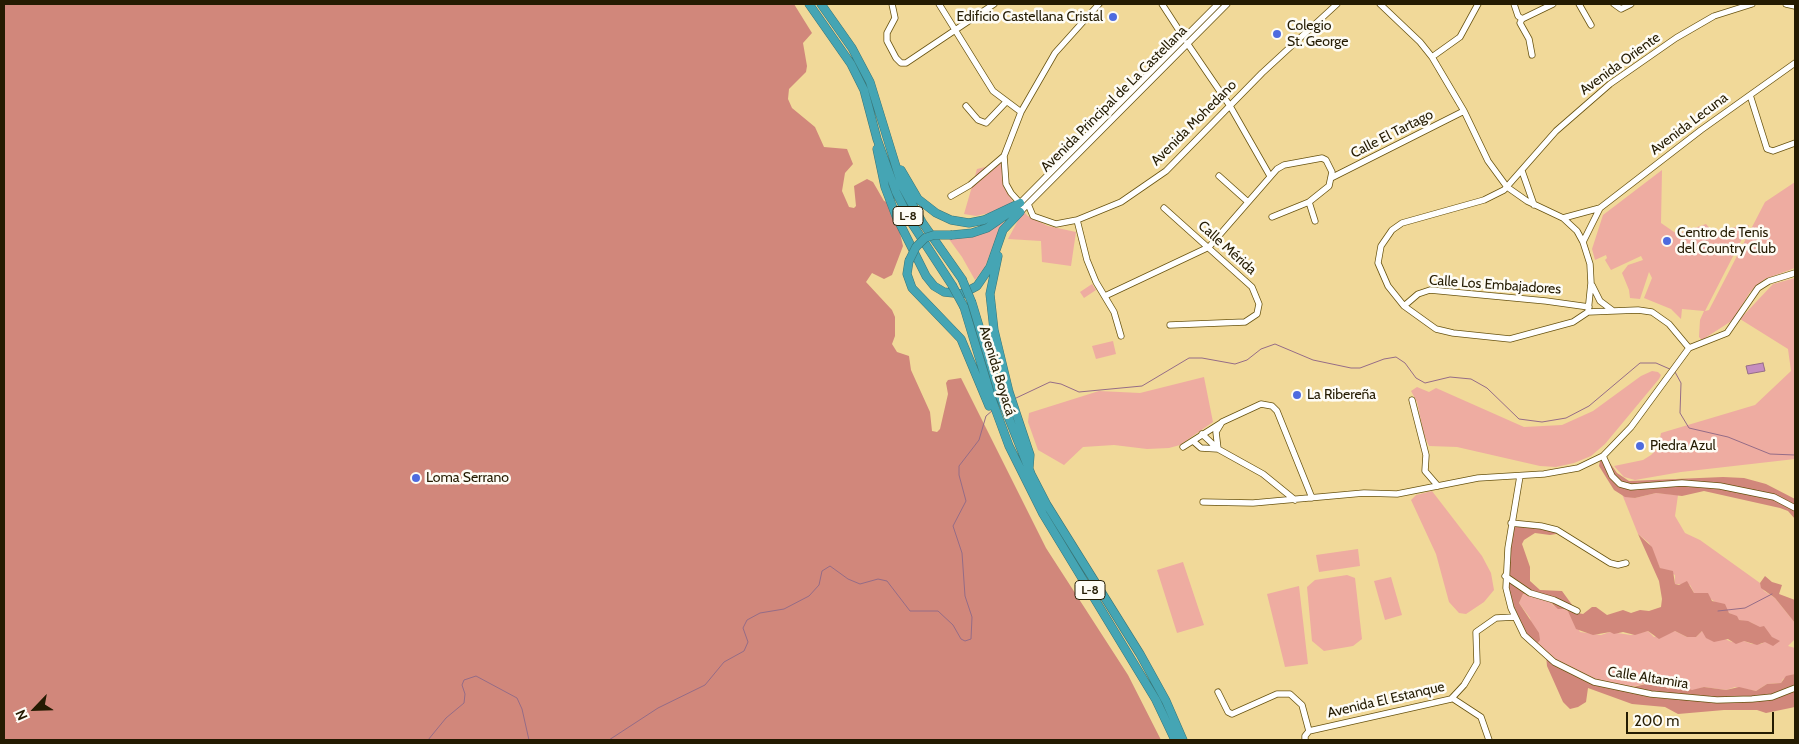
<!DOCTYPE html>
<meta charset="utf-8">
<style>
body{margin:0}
#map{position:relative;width:1799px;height:744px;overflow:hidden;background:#f1d999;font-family:Cabin,sans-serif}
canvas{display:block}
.frame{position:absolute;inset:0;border:5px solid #241b02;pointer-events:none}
.north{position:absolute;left:10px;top:684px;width:50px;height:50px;-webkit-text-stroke:4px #fefcf5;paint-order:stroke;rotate:246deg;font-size:14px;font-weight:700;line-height:20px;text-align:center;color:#241b02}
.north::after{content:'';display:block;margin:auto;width:18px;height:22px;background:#241b02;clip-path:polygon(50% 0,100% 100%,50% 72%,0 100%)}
.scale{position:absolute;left:1626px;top:712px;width:148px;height:22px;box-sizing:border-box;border:2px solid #241b02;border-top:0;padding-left:6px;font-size:15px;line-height:18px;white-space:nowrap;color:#241b02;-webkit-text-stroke:4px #fefcf5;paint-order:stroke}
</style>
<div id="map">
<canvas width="1799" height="744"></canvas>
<div class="frame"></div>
<div class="north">N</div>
<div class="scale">200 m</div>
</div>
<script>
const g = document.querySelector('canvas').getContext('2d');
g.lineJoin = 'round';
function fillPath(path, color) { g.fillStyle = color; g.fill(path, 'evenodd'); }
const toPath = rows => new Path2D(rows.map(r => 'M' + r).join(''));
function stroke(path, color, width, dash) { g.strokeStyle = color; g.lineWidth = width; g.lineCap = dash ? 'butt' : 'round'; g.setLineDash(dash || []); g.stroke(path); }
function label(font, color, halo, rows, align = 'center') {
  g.font = font + ' Cabin,sans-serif'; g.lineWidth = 5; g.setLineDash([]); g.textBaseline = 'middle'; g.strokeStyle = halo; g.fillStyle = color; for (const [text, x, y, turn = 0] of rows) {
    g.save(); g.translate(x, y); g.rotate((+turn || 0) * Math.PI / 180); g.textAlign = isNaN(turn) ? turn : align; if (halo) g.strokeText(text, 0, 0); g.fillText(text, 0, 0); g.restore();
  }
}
fillPath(toPath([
 [1002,163,1007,190,1013,202,998,211,976,216,964,214,977,169],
 [1662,170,1661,223,1677,234,1706,224,1712,231,1749,225,1705,311,1709,310,1765,202,1795,182,1795,268,1765,279,1750,292,1733,320,1702,340,1699,337,1700,320,1704,311,1682,309,1681,319,1671,309,1644,298,1652,278,1649,272,1640,299,1630,298,1629,290,1622,273,1628,265,1643,260,1641,256,1611,270,1605,260,1607,258,1606,255,1595,260,1592,249,1603,215],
 [1023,211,1028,216,1048,226,1076,232,1071,266,1042,262,1041,241,1008,239],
 [1004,222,997,235,985,267,975,280,962,257,946,235,994,227],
 [1795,278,1795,459,1681,472,1635,480,1624,477,1614,466,1643,460,1651,455,1658,448,1661,433,1755,405,1791,371,1788,349,1740,319,1773,284],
 [1092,284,1096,290,1084,298,1080,292],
 [1113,341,1116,354,1096,359,1092,346],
 [1652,371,1658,372,1661,375,1659,379,1605,444,1591,456,1574,463,1556,467,1540,466,1457,447,1429,446,1424,435,1417,402,1411,391,1417,387,1429,392,1436,388,1524,427,1562,425,1593,411,1641,376],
 [1204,377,1213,422,1180,445,1169,448,1147,449,1114,445,1083,447,1064,465,1038,450,1028,422,1029,413,1099,391,1140,393],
 [1432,491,1482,556,1491,573,1494,590,1484,602,1466,614,1459,613,1449,602,1436,554,1411,500,1416,495],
 [1656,493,1678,495,1675,516,1685,533,1700,540,1760,583,1764,591,1775,598,1795,623,1795,639,1788,646,1795,648,1795,674,1783,679,1781,683,1767,684,1756,691,1735,687,1726,690,1704,687,1692,691,1680,686,1668,689,1664,685,1650,683,1619,689,1572,672,1535,646,1530,618,1519,603,1523,594,1527,593,1548,600,1554,606,1567,609,1580,632,1601,635,1610,632,1631,635,1648,631,1654,637,1675,631,1687,637,1696,637,1703,630,1732,642,1744,641,1752,644,1761,644,1772,637,1752,623,1739,620,1703,593,1694,593,1690,585,1675,584,1675,575,1660,568,1649,543,1638,534,1622,494,1635,498],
 [1358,549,1360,566,1319,572,1316,555],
 [1183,562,1204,625,1177,633,1157,570],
 [1347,575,1355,578,1362,639,1353,646,1324,651,1312,641,1307,587,1315,580],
 [1391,577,1402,615,1385,620,1374,581],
 [1299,586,1308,664,1285,667,1267,594]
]), '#eeaca1');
fillPath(toPath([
 [4,4,794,4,812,33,803,43,807,66,806,72,789,89,788,99,792,108,815,127,824,147,847,149,853,164,845,173,842,191,849,207,854,208,856,206,854,186,867,179,873,182,884,201,896,205,902,215,900,233,903,246,892,275,884,279,872,273,866,282,892,310,895,317,895,336,892,344,897,352,909,356,911,370,930,412,932,431,937,432,940,429,948,394,946,383,948,380,961,378,1046,548,1128,675,1161,740,4,740],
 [1607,459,1617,473,1629,481,1723,477,1744,478,1766,484,1795,499,1795,519,1788,511,1780,508,1704,491,1682,496,1656,493,1635,498,1625,497,1614,490,1599,466,1600,461],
 [1511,523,1557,530,1556,534,1550,535,1535,533,1524,540,1522,544,1530,567,1530,581,1540,590,1562,591,1578,613,1583,614,1592,607,1596,607,1607,615,1623,610,1631,613,1640,610,1649,611,1661,607,1662,599,1659,581,1638,534,1652,547,1660,568,1673,571,1675,584,1679,585,1687,581,1694,593,1708,593,1712,601,1725,604,1729,613,1737,616,1739,620,1748,621,1760,627,1764,626,1772,637,1780,641,1773,646,1765,642,1757,645,1744,641,1736,644,1728,639,1714,642,1706,638,1702,631,1696,637,1687,637,1675,631,1659,639,1648,631,1635,635,1623,632,1614,634,1610,632,1593,635,1576,629,1567,609,1558,609,1548,600,1527,593,1523,594,1519,603,1539,633,1540,640,1535,646,1524,635,1508,596],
 [1765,576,1772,582,1782,585,1779,594,1795,600,1795,623,1775,598,1761,588,1760,583],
 [1546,655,1594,682,1629,688,1650,683,1664,685,1668,689,1680,686,1692,690,1704,687,1726,690,1739,687,1756,691,1767,684,1781,683,1786,676,1795,674,1795,707,1766,713,1757,710,1724,710,1678,714,1665,707,1632,704,1588,688,1586,702,1578,707,1570,709,1563,702,1547,666]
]), '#d1877b');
const water = toPath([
 [1763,363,1765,371,1748,374,1746,366,1763,363]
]);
fillPath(water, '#c58ec0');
stroke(water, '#956c87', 1);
stroke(toPath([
 [1675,372,1681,383,1680,413,1689,428,1728,437,1770,454,1795,455],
 [1014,399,1050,382,1061,384,1079,392,1142,386,1189,358,1202,358,1235,364,1247,360,1261,349,1275,344,1313,360,1351,368,1360,368,1384,359,1396,357,1405,363,1416,378,1425,383,1450,377,1471,379,1487,388,1519,419,1542,422,1566,418,1589,406,1640,363,1656,363,1672,370],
 [1718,611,1745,608,1772,594],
 [428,740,446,718,464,703,465,694,462,685,464,680,476,676,517,698,522,709,529,740],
 [609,740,658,708,705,685,724,662,744,651,748,642,743,628,747,620,760,613,784,609,809,596,819,585,822,571,830,566,848,579,860,584,878,579,887,581,910,611,938,611,953,625,961,639,965,641,971,639,972,617,965,596,962,553,953,526,966,501,959,475,959,466,979,440,986,416,993,410]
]), '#956c87', 1);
const minor = toPath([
 [892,4,895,18,887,33,887,41,896,58,901,63,906,63,994,4],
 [939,4,993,91,1021,112],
 [1099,4,1055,53,1021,112,1004,156,1006,184,1011,193,1020,203,1218,4],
 [1162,4,1184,38],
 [1380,4,1420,42,1432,57,1464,111,1488,161,1507,187,1527,201,1563,218,1577,231,1583,242,1590,264,1591,283,1588,312],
 [1514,4,1518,16,1522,19,1553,4],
 [1579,4,1591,25],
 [1614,4,1621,9,1631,4],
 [1786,4,1795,6],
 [1522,19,1520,23,1529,39,1532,55],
 [1187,43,1230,106,1270,176],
 [1432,57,1460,37,1478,4],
 [1750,95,1767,149,1773,151,1795,143],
 [966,106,978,120,986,123,1006,102],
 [1522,171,1534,205],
 [1219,176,1248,202],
 [1331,178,1464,111],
 [951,196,970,185,1004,156],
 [1028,204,1033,216,1056,224,1077,220,1121,202,1166,171,1262,73,1337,4],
 [1164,208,1252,287,1259,304,1257,314,1245,322,1170,325],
 [1020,212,1227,4],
 [1272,217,1309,202],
 [1563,218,1600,208,1701,130,1795,63],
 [1077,220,1087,260,1096,282,1114,312,1121,336],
 [1583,242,1600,208],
 [1592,285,1600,301,1612,310],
 [1105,296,1209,247,1277,169,1284,165,1322,158,1326,160,1332,172,1329,186,1309,202,1315,221],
 [1404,306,1418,294,1430,290,1546,301,1589,307],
 [1588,312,1573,322,1510,339,1453,333,1436,329,1404,306,1388,286,1378,263,1381,246,1392,230,1402,223,1484,200,1504,190,1556,131,1610,84,1676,38,1714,16,1752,4],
 [1588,312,1638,310,1652,312,1669,324,1689,348],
 [1689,348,1727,333,1758,288,1769,281,1795,273],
 [1412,400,1426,455,1425,471,1438,486],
 [1202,434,1218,449,1263,474,1295,500],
 [1193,441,1201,448,1218,449],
 [1183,447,1221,423],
 [1218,449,1216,432,1222,422,1261,404,1272,406,1277,411,1312,498],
 [1603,456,1612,476,1620,484,1631,487,1682,483,1720,486,1774,497,1795,508],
 [1520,476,1508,548,1506,588,1511,608,1524,635,1554,662,1594,682,1651,694,1717,700,1752,699,1772,697,1795,688],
 [1203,502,1253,503,1364,493,1397,494,1478,478,1544,474,1578,468,1603,456,1631,427,1689,348],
 [1511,523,1541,526,1557,530,1610,563,1618,565,1626,563],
 [1505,576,1530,593,1554,600,1577,611],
 [1218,692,1228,712,1232,714,1277,694,1290,694,1302,705,1309,731],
 [1452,698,1481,717,1489,740],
 [1305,740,1305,736,1309,731,1451,699,1464,685,1477,663,1476,632,1496,618,1515,617]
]);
const highway = toPath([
 [809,4,851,64,864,90,877,139,896,192,911,222,952,285],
 [821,4,852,48,870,82,902,186,922,222,962,279],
 [877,149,885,187,896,216,926,276,934,286,944,292,962,294,977,286,990,267,1003,230,1020,212],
 [901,170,918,199,936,213,951,220,969,223,984,220,1020,203],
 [952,235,972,233,987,228,1016,208],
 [998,256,990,294,994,330,1009,392,1030,455,1029,468],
 [909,261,907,274,912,288,961,339,989,406],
 [972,303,1000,396,1031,474,1047,505,1140,654,1166,701,1183,740],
 [964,307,992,400,1009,446,1043,514,1156,700,1175,740]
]);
stroke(minor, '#685310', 7);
stroke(highway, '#397576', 9);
stroke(minor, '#fff', 5.5);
stroke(highway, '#45a5b4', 8);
const highwayBridge = toPath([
 [909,261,916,247,925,238,934,235,952,235],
 [962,279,972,303],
 [952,285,964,307]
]);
stroke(highwayBridge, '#397576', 9, []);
stroke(highwayBridge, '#45a5b4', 8);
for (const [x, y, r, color] of [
 [1113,17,5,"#4e6bdf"],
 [1277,34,5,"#4e6bdf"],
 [1667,241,5,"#4e6bdf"],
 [1297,395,5,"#4e6bdf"],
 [1640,446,5,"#4e6bdf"],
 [416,478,5,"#4e6bdf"]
]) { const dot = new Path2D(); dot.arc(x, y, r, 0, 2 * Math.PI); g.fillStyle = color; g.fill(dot); stroke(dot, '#fefcf5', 2); }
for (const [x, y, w] of [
 [908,216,30],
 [1090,590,30]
]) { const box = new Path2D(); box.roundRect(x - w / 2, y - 9.5, w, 19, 4); g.fillStyle = '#fefcf5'; g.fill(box); stroke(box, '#241b02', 1); }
label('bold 12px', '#241b02', null, [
 ["L-8",908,216],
 ["L-8",1090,590]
]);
label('14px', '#241b02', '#fefcf5', [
 ["Edificio Castellana Cristal",1103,17,"right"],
 ["Colegio",1287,26],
 ["St. George",1287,42],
 ["Centro de Tenis",1677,233],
 ["del Country Club",1677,249],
 ["La Ribereña",1307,395],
 ["Piedra Azul",1650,446],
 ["Loma Serrano",426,478]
], 'left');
label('14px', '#241b02', '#fefcf5', [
 ["Avenida Oriente",1620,64,-36],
 ["Avenida Principal de La Castellana",1114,99,-45],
 ["Avenida Mohedano",1194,123,-45],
 ["Avenida Lecuna",1689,124,-37],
 ["Calle El Tartago",1392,134,-27],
 ["Calle Mérida",1227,248,42],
 ["Calle Los Embajadores",1495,285,4],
 ["Avenida Boyacá",997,371,73],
 ["Calle Altamira",1648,678,9],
 ["Avenida El Estanque",1386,700,-13]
]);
</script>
